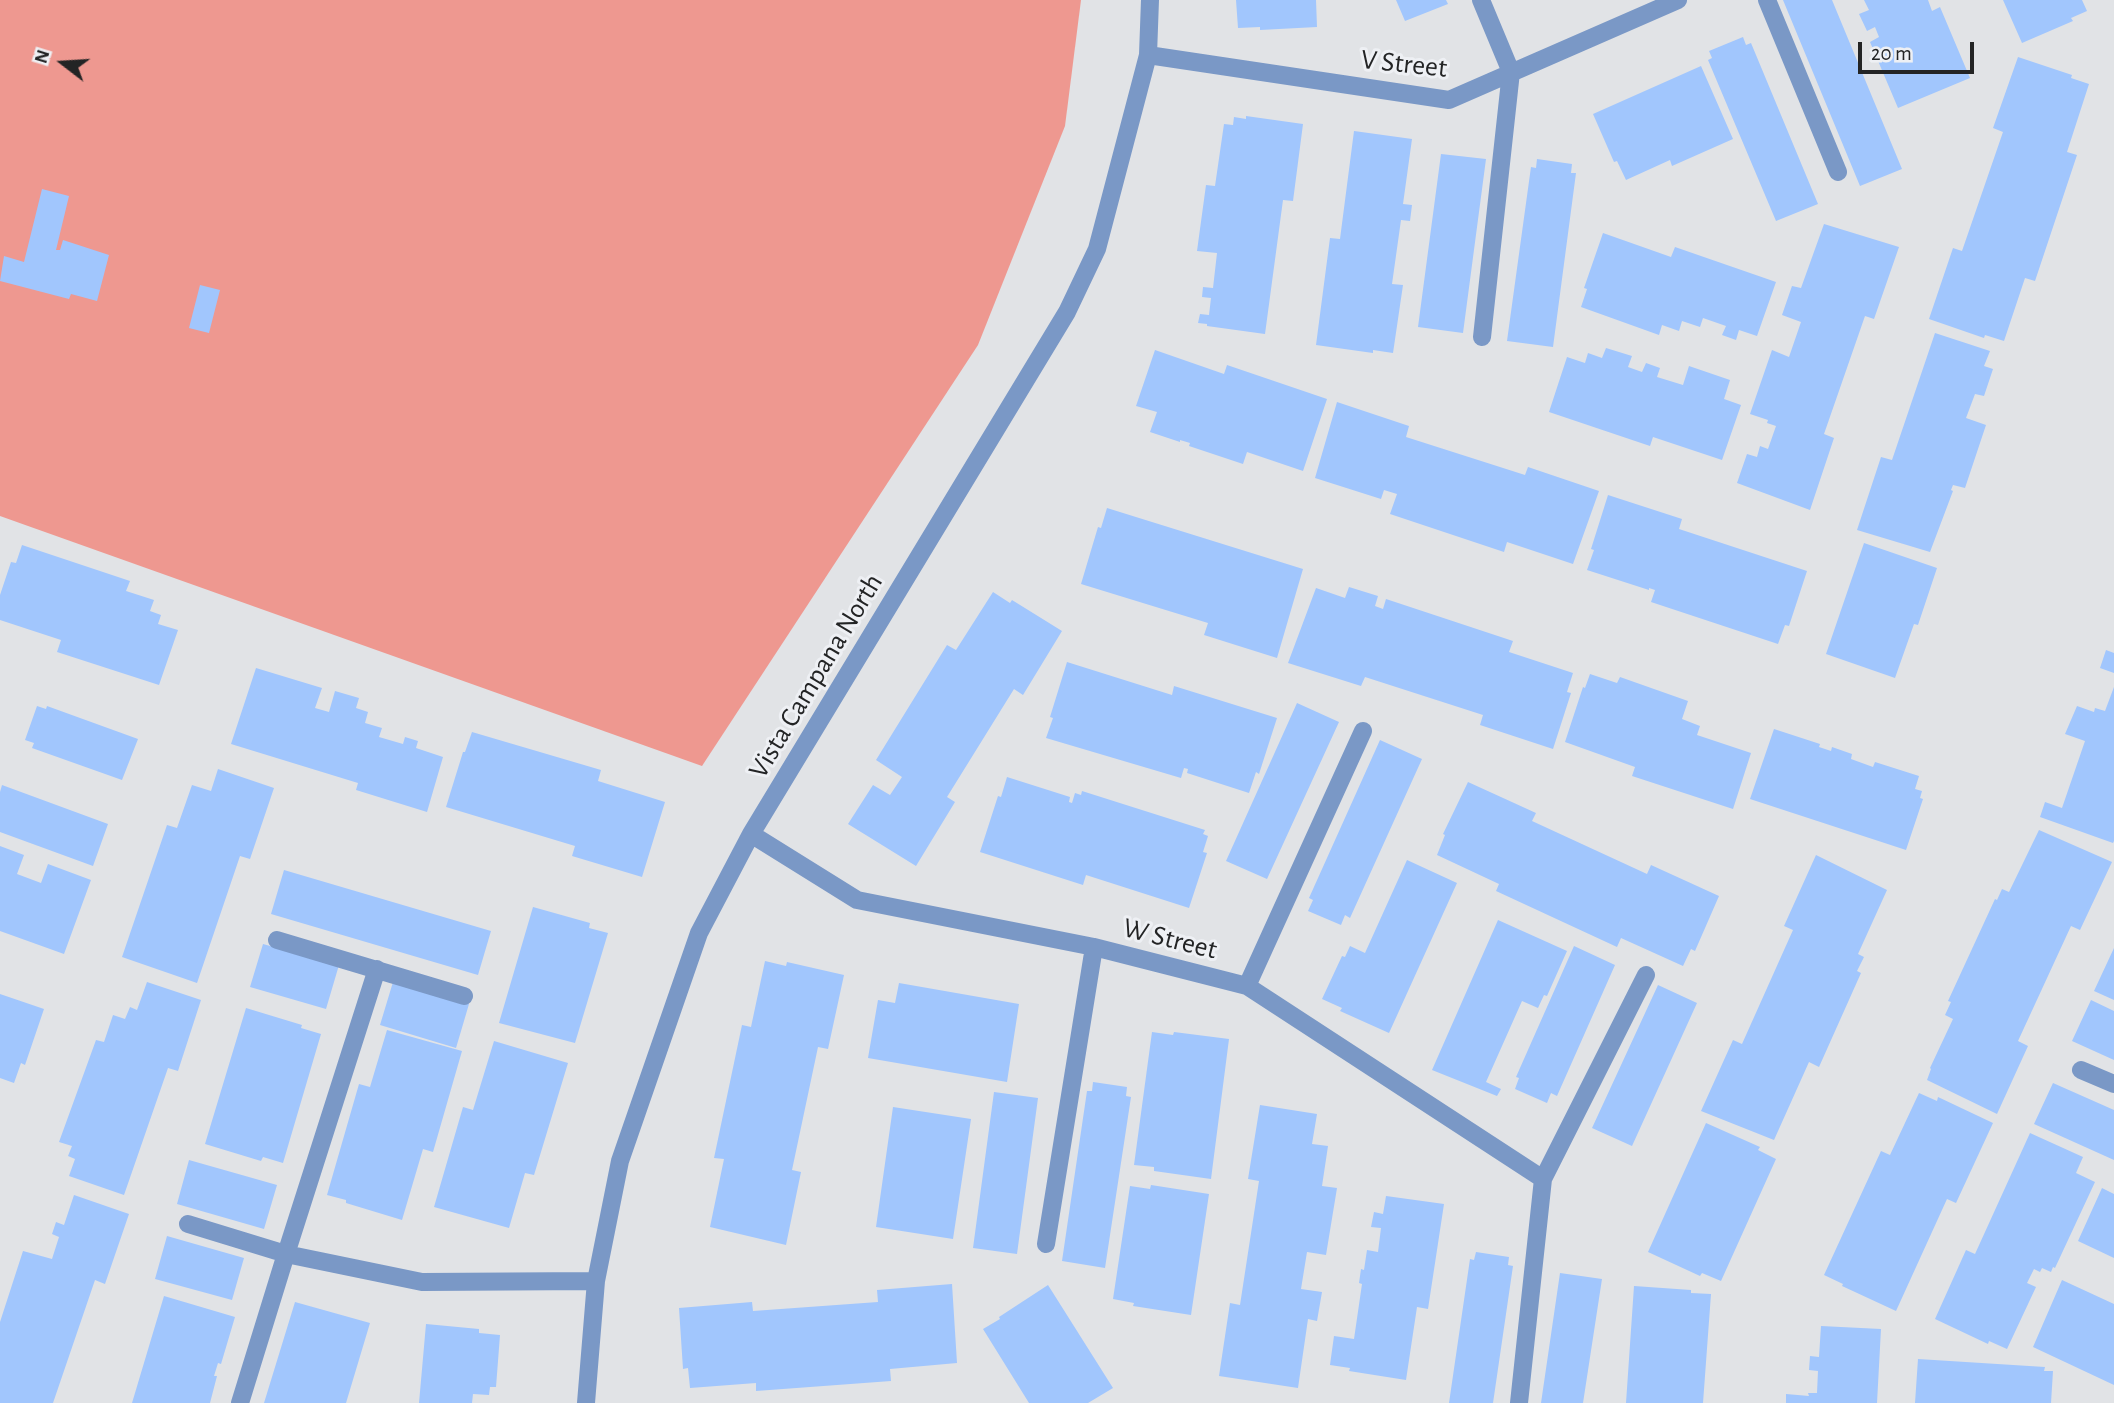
<!DOCTYPE html>
<style>
body{margin:0}
#map{position:relative;width:2114px;height:1403px;overflow:hidden;background:#e1e3e6;font-family:"Alegreya Sans",sans-serif}
canvas{display:block}
.north{position:absolute;left:28px;top:28px;width:70px;height:70px;-webkit-text-stroke:5px #eef0f4;paint-order:stroke;rotate:287deg;font-size:19px;font-weight:700;line-height:28px;text-align:center;color:#232425}
.north::after{content:'';display:block;margin:auto;width:24px;height:32px;background:#232425;clip-path:polygon(50% 0,100% 100%,50% 72%,0 100%)}
.scale{position:absolute;left:1858px;top:42px;width:116px;height:32px;box-sizing:border-box;border:4px solid #232425;border-top:0;padding-left:9px;font-size:21px;line-height:24px;white-space:nowrap;color:#232425;-webkit-text-stroke:5px #eef0f4;paint-order:stroke}
</style>
<div id="map">
<canvas width="2114" height="1403"></canvas>
<div class="north">N</div>
<div class="scale">20 m</div>
</div>
<script>
const g = document.querySelector('canvas').getContext('2d');
g.lineJoin = 'round';
function fillPath(path, color) { g.fillStyle = color; g.fill(path, 'evenodd'); }
const toPath = rows => new Path2D(rows.map(r => 'M' + r).join(''));
function stroke(path, color, width, dash) { g.strokeStyle = color; g.lineWidth = width; g.lineCap = dash ? 'butt' : 'round'; g.setLineDash(dash || []); g.stroke(path); }
function label(font, color, halo, rows, align = 'center') {
  g.font = font + ' "Alegreya Sans",sans-serif'; g.lineWidth = 6; g.setLineDash([]); g.textBaseline = 'middle'; g.strokeStyle = halo; g.fillStyle = color; for (const [text, x, y, turn = 0] of rows) {
    g.save(); g.translate(x, y); g.rotate((+turn || 0) * Math.PI / 180); g.textAlign = isNaN(turn) ? turn : align; if (halo) g.strokeText(text, 0, 0); g.fillText(text, 0, 0); g.restore();
  }
}
fillPath(toPath([
 [0,0,1081,0,1065,126,978,345,702,766,0,516]
]), '#ee9890');
fillPath(toPath([
 [1236,0,1316,0,1317,27,1260,30,1260,27,1238,28],
 [1396,0,1446,0,1448,4,1405,21],
 [1783,0,1832,0,1902,169,1860,186],
 [1864,0,1928,0,1932,11,1940,7,1970,78,1898,108,1870,42,1879,37,1875,27,1867,31,1859,14,1869,10],
 [2003,0,2082,0,2087,11,2071,18,2073,21,2022,43],
 [1743,37,1746,45,1751,43,1818,204,1776,221,1708,60,1712,58,1709,51],
 [2018,57,2072,75,2071,78,2089,84,2067,152,2077,155,2035,281,2025,278,2004,341,1985,335,1984,338,1929,319,1953,248,1962,251,2003,132,1993,128],
 [1701,66,1733,139,1672,166,1670,160,1626,180,1617,161,1614,162,1593,114],
 [1246,116,1303,124,1293,201,1283,200,1265,334,1207,326,1207,324,1198,323,1200,314,1209,315,1211,298,1202,297,1203,287,1213,288,1217,253,1197,251,1206,185,1215,186,1224,124,1233,125,1234,117,1246,119],
 [1354,131,1412,139,1403,204,1412,205,1410,221,1401,220,1392,284,1403,285,1393,353,1373,350,1373,353,1316,345,1330,238,1340,239],
 [1441,154,1486,159,1463,333,1418,327],
 [1537,159,1572,164,1571,173,1576,173,1553,347,1507,341,1531,167,1536,168],
 [42,189,69,196,56,250,60,250,63,240,109,255,97,301,71,294,69,299,0,281,4,256,24,262],
 [1824,224,1899,247,1874,319,1865,316,1824,434,1834,438,1810,510,1737,483,1747,454,1757,457,1760,446,1768,449,1776,426,1767,423,1768,420,1750,414,1772,350,1789,357,1801,322,1782,315,1792,286,1801,288],
 [1603,233,1671,257,1675,247,1776,282,1757,336,1739,330,1736,340,1722,335,1726,326,1703,318,1700,327,1682,321,1679,331,1662,325,1659,335,1581,307,1587,289,1584,288],
 [200,285,220,290,209,333,189,328],
 [1935,333,1990,351,1984,366,1993,369,1984,396,1975,394,1966,418,1986,425,1965,488,1953,485,1951,490,1953,491,1930,552,1857,530,1881,457,1892,460],
 [1606,348,1632,356,1628,367,1642,372,1646,363,1660,368,1657,377,1683,385,1689,366,1730,380,1724,399,1741,405,1722,460,1653,437,1650,446,1549,412,1567,357,1585,363,1588,353,1602,358],
 [1155,350,1224,374,1227,365,1327,399,1303,471,1247,452,1243,464,1189,446,1190,443,1180,440,1180,442,1150,432,1157,412,1136,406],
 [1337,402,1409,426,1406,437,1525,475,1528,467,1599,491,1573,564,1507,542,1504,552,1390,514,1397,494,1384,490,1381,499,1315,478],
 [1608,495,1682,519,1679,529,1807,571,1789,626,1785,625,1778,644,1651,602,1655,590,1649,588,1649,590,1587,570,1594,550,1591,549],
 [1107,508,1303,569,1277,658,1204,635,1208,623,1081,584,1098,527,1101,528],
 [1864,543,1937,568,1918,625,1914,624,1895,678,1826,654],
 [22,545,130,581,126,591,154,600,150,611,161,615,158,624,178,630,159,685,57,652,61,640,0,620,0,595,11,562,16,563],
 [1349,587,1378,596,1375,606,1383,609,1386,599,1513,641,1509,652,1573,673,1567,692,1571,693,1553,749,1480,725,1483,715,1365,677,1361,686,1288,663,1316,588,1345,598],
 [993,592,1010,603,1012,600,1062,631,1023,695,1014,689,947,797,955,802,916,866,848,824,873,785,890,795,902,777,876,760,947,645,956,650],
 [2106,650,2114,653,2114,673,2100,668],
 [1067,662,1172,695,1174,686,1277,718,1259,774,1256,772,1249,793,1187,773,1188,769,1184,768,1181,778,1046,738,1053,718,1050,717],
 [256,668,322,688,315,708,329,712,335,691,359,698,356,708,368,712,365,723,382,728,379,737,403,744,405,737,418,741,416,748,443,757,427,812,356,790,358,783,231,744],
 [1590,674,1617,683,1620,677,1688,701,1682,719,1700,726,1697,735,1751,753,1733,809,1632,776,1635,767,1565,742,1583,687,1585,688],
 [2114,687,2114,841,2113,843,2040,817,2045,802,2062,808,2085,741,2065,734,2077,706,2094,712,2095,708,2105,711],
 [1297,703,1339,722,1267,879,1226,861],
 [37,706,46,709,47,706,138,739,122,780,32,748,34,743,25,740],
 [1774,729,1820,744,1819,747,1831,751,1832,747,1852,754,1851,759,1873,767,1875,762,1919,776,1915,789,1922,791,1920,798,1923,799,1906,850,1750,799],
 [472,732,601,770,598,781,665,802,642,877,572,856,575,846,446,807,463,752,465,752],
 [1380,740,1422,759,1350,918,1345,915,1341,925,1308,911,1313,900,1309,898],
 [218,769,274,788,250,859,240,856,197,983,122,957,167,825,177,828,192,785,211,791],
 [1007,777,1070,797,1069,802,1072,803,1075,793,1081,795,1082,791,1205,830,1203,834,1208,836,1203,852,1207,853,1189,908,1086,875,1083,885,980,852,998,796,1001,797],
 [1468,782,1536,813,1532,821,1647,874,1651,865,1719,896,1695,951,1691,949,1683,966,1621,938,1617,947,1496,891,1499,884,1437,855,1445,835,1443,834],
 [2,785,108,824,93,866,0,832,0,792],
 [2039,830,2112,862,2080,930,2071,926,2018,1041,2028,1046,1997,1114,1927,1080,1931,1069,1930,1068,1953,1019,1945,1015,1951,1002,1948,1001,1995,899,1997,900,2002,889,2009,892],
 [0,846,24,855,17,874,41,883,48,864,91,880,64,954,0,931],
 [1816,855,1887,890,1858,954,1864,957,1857,971,1861,973,1819,1067,1809,1062,1774,1140,1701,1111,1733,1040,1742,1044,1793,930,1784,926],
 [1407,860,1457,883,1389,1033,1340,1011,1342,1008,1322,999,1342,956,1345,957,1350,946,1365,953],
 [284,870,491,931,478,975,271,914],
 [533,907,590,923,589,928,608,933,575,1043,499,1023],
 [1498,920,1567,951,1547,996,1544,995,1538,1008,1522,1001,1486,1082,1501,1089,1497,1096,1432,1070],
 [263,944,339,965,326,1009,250,987],
 [1574,946,1615,965,1557,1096,1551,1093,1547,1103,1515,1089,1519,1078,1516,1077],
 [2114,948,2114,1000,2094,991],
 [765,961,786,966,787,962,844,975,828,1049,818,1047,792,1170,801,1172,786,1245,710,1227,724,1159,714,1158,742,1025,751,1027],
 [147,982,201,1000,178,1071,168,1068,124,1195,69,1176,75,1159,68,1156,72,1146,59,1142,96,1040,104,1042,113,1015,125,1019,130,1007,137,1010],
 [393,982,469,1004,456,1048,380,1025],
 [899,983,1019,1004,1007,1082,868,1058,878,1000,895,1003],
 [1658,985,1697,1003,1632,1146,1592,1128],
 [0,994,44,1009,25,1065,21,1063,14,1083,0,1078],
 [2091,1000,2114,1011,2114,1060,2072,1041],
 [246,1008,302,1025,301,1028,321,1034,283,1163,263,1157,261,1161,205,1144],
 [387,1030,462,1051,433,1152,423,1149,402,1220,346,1203,346,1200,327,1195,359,1084,370,1087],
 [1152,1032,1173,1035,1174,1032,1229,1039,1211,1179,1154,1171,1154,1167,1134,1165],
 [494,1041,568,1063,534,1175,525,1173,509,1228,434,1207,463,1107,473,1110],
 [1093,1082,1127,1087,1126,1096,1131,1097,1105,1268,1062,1261,1087,1091,1092,1091],
 [2053,1083,2114,1110,2114,1160,2034,1124],
 [994,1092,1038,1098,1017,1254,973,1248],
 [1919,1093,1937,1101,1938,1097,1993,1123,1956,1203,1947,1199,1896,1311,1842,1286,1843,1284,1824,1275,1881,1151,1890,1155],
 [1260,1105,1317,1114,1312,1144,1328,1146,1322,1186,1337,1188,1326,1255,1307,1252,1301,1289,1322,1292,1317,1321,1308,1319,1298,1388,1219,1376,1230,1303,1240,1305,1259,1181,1248,1179],
 [893,1107,971,1119,953,1239,876,1227],
 [1706,1123,1760,1147,1758,1150,1776,1159,1721,1281,1702,1273,1700,1276,1648,1252],
 [2030,1133,2083,1157,2076,1173,2095,1182,2055,1268,2053,1267,2051,1272,2042,1268,2040,1272,2034,1269,2027,1283,2036,1287,2007,1349,1989,1341,1988,1344,1935,1319,1966,1250,1975,1254],
 [189,1160,277,1185,264,1229,177,1204],
 [1151,1185,1209,1194,1191,1315,1133,1306,1134,1303,1113,1299,1130,1186,1150,1189],
 [2102,1188,2114,1194,2114,1258,2078,1241],
 [74,1195,129,1214,105,1284,95,1280,53,1403,0,1403,0,1322,23,1251,52,1259,59,1237,52,1234,56,1222,64,1225],
 [1386,1196,1444,1204,1428,1309,1417,1307,1406,1380,1349,1371,1350,1368,1330,1365,1334,1336,1354,1339,1362,1284,1359,1283,1361,1269,1364,1270,1367,1250,1378,1252,1381,1228,1371,1227,1374,1212,1383,1214],
 [167,1236,244,1258,232,1300,155,1279],
 [1476,1252,1509,1257,1508,1265,1513,1266,1493,1403,1449,1403,1470,1259,1474,1260],
 [1560,1273,1602,1279,1583,1403,1541,1403],
 [2062,1280,2114,1304,2114,1385,2033,1347],
 [952,1284,957,1363,890,1369,891,1381,756,1391,756,1383,690,1388,688,1368,683,1369,679,1308,752,1302,753,1311,878,1302,877,1290],
 [1048,1285,1113,1388,1088,1403,1029,1403,983,1329,1000,1319,999,1317],
 [1634,1286,1691,1290,1691,1293,1711,1294,1703,1403,1626,1403],
 [164,1296,235,1317,221,1364,218,1363,214,1376,217,1376,210,1403,132,1403],
 [295,1302,370,1323,346,1403,264,1403],
 [426,1324,479,1329,479,1333,500,1335,496,1387,490,1387,489,1395,473,1394,472,1403,419,1403],
 [1821,1326,1881,1329,1877,1403,1786,1403,1786,1394,1809,1396,1808,1393,1817,1393,1818,1371,1809,1370,1810,1356,1819,1357],
 [1918,1359,2045,1367,2044,1371,2053,1371,2051,1403,1915,1403]
]), '#a1c6fd');
stroke(toPath([
 [1481,0,1511,72,1482,337],
 [1767,0,1838,172],
 [1148,55,1449,100,1678,0],
 [751,834,857,900,1094,947,1247,986,1543,1179],
 [277,940,464,996],
 [377,969,286,1254,422,1282,596,1281],
 [1247,986,1363,731],
 [2081,1070,2114,1084],
 [188,1224,286,1254,240,1403],
 [1046,1244,1094,947],
 [586,1403,596,1281,620,1161,699,933,751,834,1067,312,1097,249,1148,55,1150,0],
 [1519,1403,1543,1179,1646,975]
]), '#7a98c6', 18);
label('28px', '#232425', '#eef0f4', [
 ["V Street",1404,64,6],
 ["Vista Campana North",816,676,-59],
 ["W Street",1170,939,14]
]);
</script>
